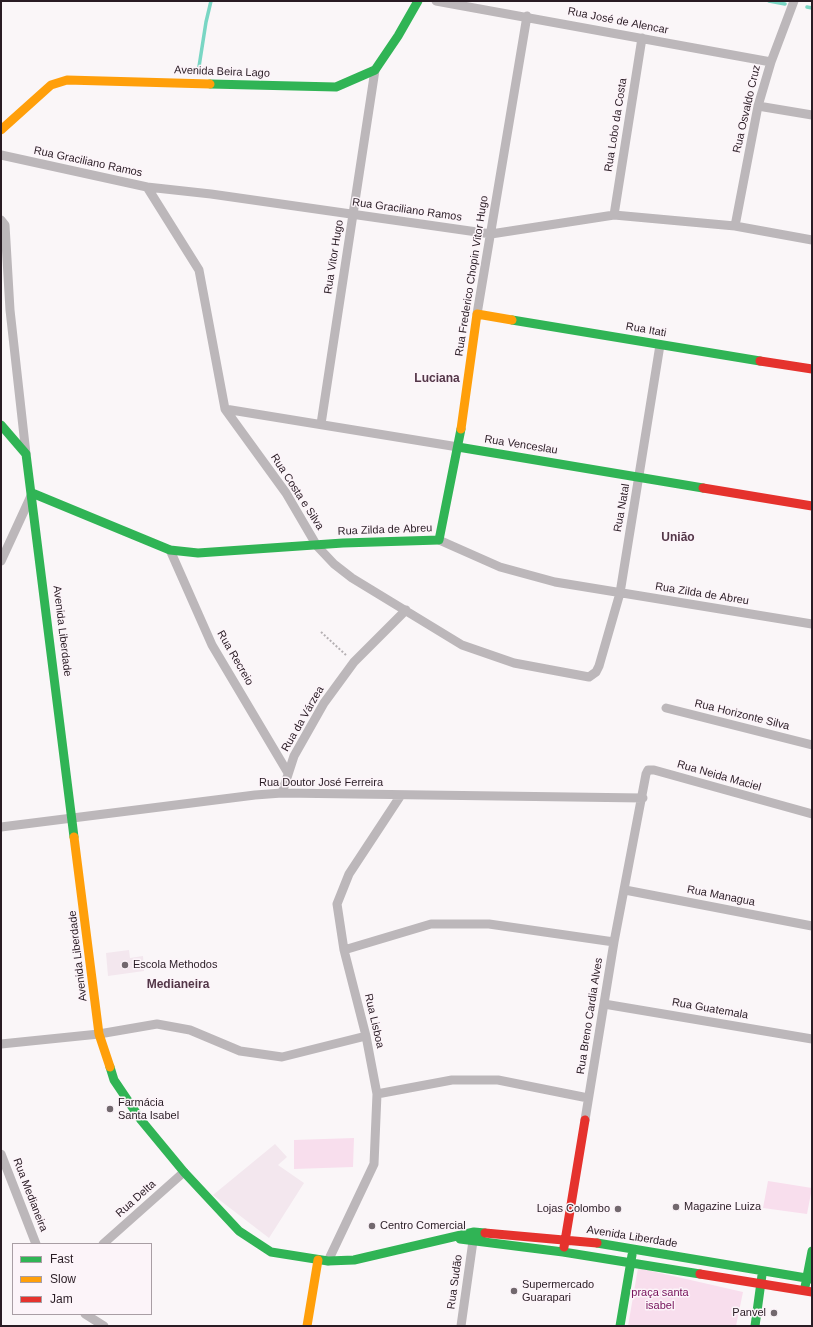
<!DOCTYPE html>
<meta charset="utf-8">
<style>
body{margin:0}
#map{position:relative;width:813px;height:1327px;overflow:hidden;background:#faf6f8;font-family:Arial,sans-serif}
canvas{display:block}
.frame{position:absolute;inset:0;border:2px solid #291c24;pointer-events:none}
.legend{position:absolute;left:12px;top:1243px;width:140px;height:72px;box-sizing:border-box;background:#fcf4f9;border:1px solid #a89ea4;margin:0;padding:5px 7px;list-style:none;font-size:12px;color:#291c24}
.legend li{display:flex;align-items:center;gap:8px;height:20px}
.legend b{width:20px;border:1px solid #a89ea4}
</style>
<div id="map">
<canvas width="813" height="1327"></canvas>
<div class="frame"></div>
<ul class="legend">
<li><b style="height:5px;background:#30b455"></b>Fast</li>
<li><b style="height:5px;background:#ff9f0a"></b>Slow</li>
<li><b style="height:5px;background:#e5322d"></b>Jam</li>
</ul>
</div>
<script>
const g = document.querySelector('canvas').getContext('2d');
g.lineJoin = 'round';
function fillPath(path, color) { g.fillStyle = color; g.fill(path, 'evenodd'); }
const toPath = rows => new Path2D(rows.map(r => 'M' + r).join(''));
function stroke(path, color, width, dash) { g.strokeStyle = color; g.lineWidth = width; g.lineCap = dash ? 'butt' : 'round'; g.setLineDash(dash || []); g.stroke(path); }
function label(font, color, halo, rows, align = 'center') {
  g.font = font + ' Arial,sans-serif'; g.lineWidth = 3; g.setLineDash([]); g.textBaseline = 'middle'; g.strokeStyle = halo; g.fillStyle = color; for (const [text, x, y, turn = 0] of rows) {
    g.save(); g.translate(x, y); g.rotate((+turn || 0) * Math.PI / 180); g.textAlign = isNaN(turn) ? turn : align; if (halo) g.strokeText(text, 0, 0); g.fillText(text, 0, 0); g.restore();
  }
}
fillPath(toPath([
 [129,950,130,958,143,956,144,971,108,976,106,953],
 [275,1144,287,1157,278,1165,304,1183,269,1238,213,1195]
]), '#f3e7ee');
fillPath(toPath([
 [354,1138,353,1167,294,1169,294,1140],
 [768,1181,812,1188,807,1214,763,1208],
 [638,1268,743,1292,736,1326,628,1326]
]), '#f8deed');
stroke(toPath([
 [769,1,785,4],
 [807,7,812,8],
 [198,73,206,22,211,1]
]), '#79d6c4', 3.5);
stroke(toPath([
 [321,632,347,656]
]), '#b5b0b3', 2, [2, 2]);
stroke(toPath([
 [436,1,771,62],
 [758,106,812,115],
 [1,155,147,187,211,194,491,234,614,215,735,226,812,240],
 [147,187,199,270,225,409,286,493,317,546,334,564,352,578,462,645,514,663,589,677,596,672,599,666,620,593,660,345],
 [614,215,642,38],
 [1,220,5,225,10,310,26,454],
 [735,226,758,106,771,62,794,1],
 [477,314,527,16],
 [225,409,458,447],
 [321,424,375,70],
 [439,540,500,567,555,582,812,624],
 [170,550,212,645,288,773],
 [1,561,31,496],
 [666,708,812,745],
 [282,793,294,756,324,703,354,662,406,610],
 [1,827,255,795,282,793,643,798],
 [625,890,812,926],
 [344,950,431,924,489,924,614,942],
 [604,1004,812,1039],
 [1,1044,99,1034,157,1024,190,1030,240,1051,282,1057,366,1036],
 [377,1094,452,1080,498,1080,588,1098],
 [585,1120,614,942,646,774,648,770,654,770,812,814],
 [1,1154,36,1244],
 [103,1244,184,1172],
 [328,1261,374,1164,377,1094,366,1036,344,950,337,904,349,874,401,795],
 [85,1314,104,1326],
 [461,1326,473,1241]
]), '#bcb7ba', 9);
stroke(toPath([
 [210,84,336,87,375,70,398,36,418,1],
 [512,320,760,361],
 [1,425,26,454,74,837],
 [458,447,703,488],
 [32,493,170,550,198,553,343,543,439,540,461,429],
 [110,1067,114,1080,141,1120,184,1172,239,1231,271,1252,328,1261,354,1260,474,1232,485,1233],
 [460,1239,563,1252,700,1274],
 [597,1243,812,1279],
 [805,1287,812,1251],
 [620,1326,632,1255],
 [755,1326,762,1275]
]), '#30b455', 9);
stroke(toPath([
 [1,130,51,85,67,80,210,84],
 [461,429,477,314,512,320],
 [74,837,99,1034,110,1067],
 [307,1326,318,1260]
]), '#ff9f0a', 9);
stroke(toPath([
 [760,361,812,369],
 [703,488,812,506],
 [485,1233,597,1243],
 [564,1247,585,1120],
 [700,1274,812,1292]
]), '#e5322d', 9);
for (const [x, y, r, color] of [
 [125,965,4,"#72686e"],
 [110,1109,4,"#72686e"],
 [676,1207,4,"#72686e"],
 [618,1209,4,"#72686e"],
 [372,1226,4,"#72686e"],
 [514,1291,4,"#72686e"],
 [774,1313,4,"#72686e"]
]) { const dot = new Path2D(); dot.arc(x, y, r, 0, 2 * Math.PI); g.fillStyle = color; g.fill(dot); stroke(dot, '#fcf4f9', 1.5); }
label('11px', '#291c24', '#fcf4f9', [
 ["Rua José de Alencar",618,21,11],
 ["Avenida Beira Lago",222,72,2],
 ["Rua Osvaldo Cruz",747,109,-77],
 ["Rua Lobo da Costa",616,125,-81],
 ["Rua Graciliano Ramos",88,162,12],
 ["Rua Graciliano Ramos",407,210,8],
 ["Rua Vitor Hugo",334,257,-81],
 ["Rua Frederico Chopin Vitor Hugo",472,276,-81],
 ["Rua Itati",646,330,10],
 ["Rua Venceslau",521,445,9],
 ["Rua Costa e Silva",297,492,57],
 ["Rua Natal",622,508,-80],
 ["Rua Zilda de Abreu",385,530,-2],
 ["Rua Zilda de Abreu",702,594,9],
 ["Avenida Liberdade",62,631,83],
 ["Rua Recreio",235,658,60],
 ["Rua Horizonte Silva",742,715,14],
 ["Rua da Várzea",303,719,-60],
 ["Rua Neida Maciel",719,776,16],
 ["Rua Doutor José Ferreira",321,783],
 ["Rua Managua",721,896,11],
 ["Avenida Liberdade",78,956,-97],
 ["Rua Guatemala",710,1009,10],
 ["Rua Breno Cardia Alves",590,1016,-81],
 ["Rua Lisboa",374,1021,77],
 ["Rua Medianeira",30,1195,69],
 ["Rua Delta",136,1199,-42],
 ["Avenida Liberdade",632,1237,9],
 ["Rua Sudão",455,1282,-82]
]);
label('11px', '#291c24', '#fcf4f9', [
 ["Escola Methodos",133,965],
 ["Farmácia",118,1103],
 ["Santa Isabel",118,1116],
 ["Magazine Luiza",684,1207],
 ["Lojas Colombo",610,1209,"right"],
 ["Centro Comercial",380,1226],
 ["Supermercado",522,1285],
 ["Guarapari",522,1298],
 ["Panvel",766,1313,"right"]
], 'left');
label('11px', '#750f59', '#fcf4f9', [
 ["praça santa",660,1293],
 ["isabel",660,1306]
]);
label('bold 12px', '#533648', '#fcf4f9', [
 ["Luciana",437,379],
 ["União",678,538],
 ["Medianeira",178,985]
]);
</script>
